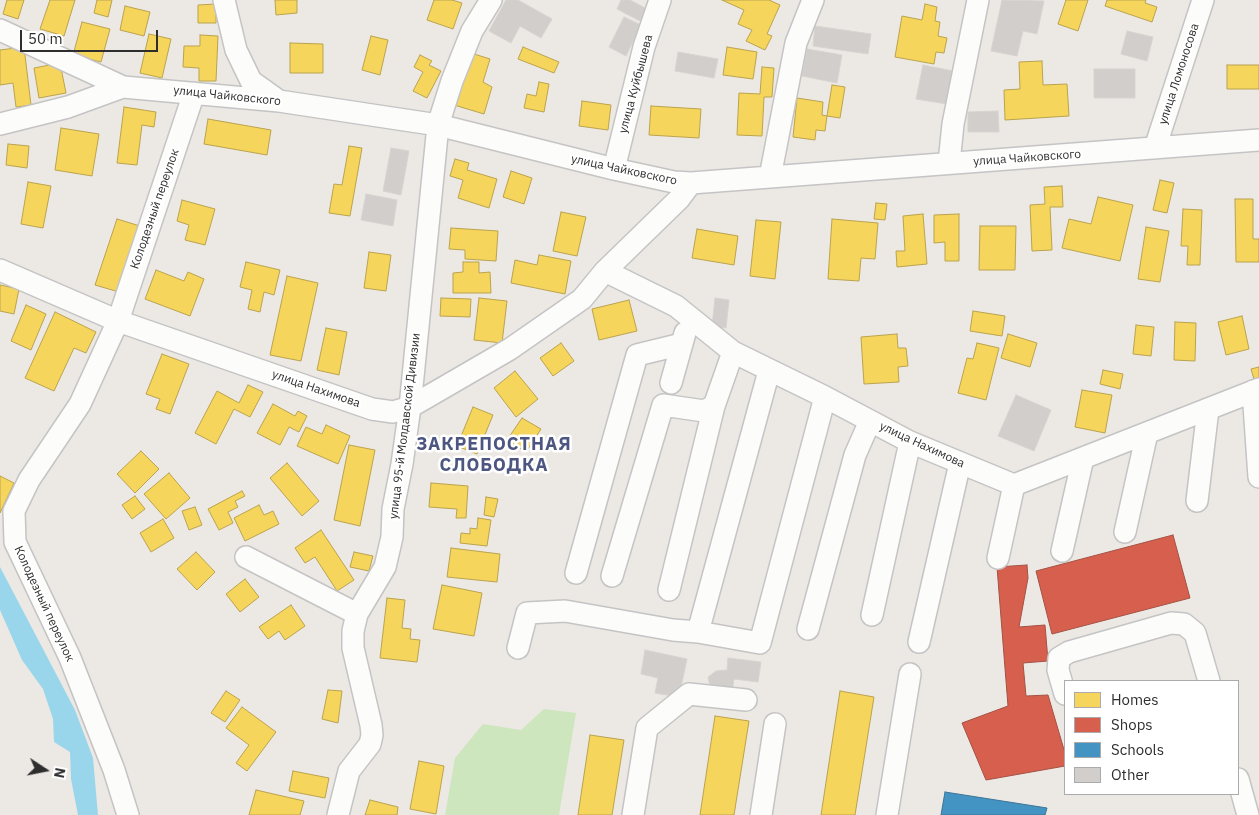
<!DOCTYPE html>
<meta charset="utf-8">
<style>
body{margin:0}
#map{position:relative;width:1259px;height:815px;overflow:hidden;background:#ece8e4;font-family:"IBM Plex Sans",sans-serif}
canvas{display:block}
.legend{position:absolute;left:1064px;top:680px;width:175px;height:115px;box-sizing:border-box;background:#fff;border:1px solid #ababab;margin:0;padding:6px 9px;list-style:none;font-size:15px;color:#2e2e2e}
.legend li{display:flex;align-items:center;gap:10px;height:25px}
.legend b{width:25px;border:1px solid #ababab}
.north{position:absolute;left:20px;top:745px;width:50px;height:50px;-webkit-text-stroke:4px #fff;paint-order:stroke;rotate:101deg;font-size:14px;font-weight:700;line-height:20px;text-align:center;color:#2e2e2e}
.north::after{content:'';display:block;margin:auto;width:18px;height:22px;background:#2e2e2e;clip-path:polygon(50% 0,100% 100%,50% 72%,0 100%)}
.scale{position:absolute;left:20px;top:30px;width:138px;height:22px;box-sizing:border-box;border:2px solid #2e2e2e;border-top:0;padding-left:6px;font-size:15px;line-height:18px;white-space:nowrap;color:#2e2e2e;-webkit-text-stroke:4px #fff;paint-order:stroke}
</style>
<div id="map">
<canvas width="1259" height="815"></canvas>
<ul class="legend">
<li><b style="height:14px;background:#f6d55c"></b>Homes</li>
<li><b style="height:14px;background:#d6604d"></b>Shops</li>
<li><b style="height:14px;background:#4393c3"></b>Schools</li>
<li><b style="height:14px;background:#d1cecb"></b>Other</li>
</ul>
<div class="north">N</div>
<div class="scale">50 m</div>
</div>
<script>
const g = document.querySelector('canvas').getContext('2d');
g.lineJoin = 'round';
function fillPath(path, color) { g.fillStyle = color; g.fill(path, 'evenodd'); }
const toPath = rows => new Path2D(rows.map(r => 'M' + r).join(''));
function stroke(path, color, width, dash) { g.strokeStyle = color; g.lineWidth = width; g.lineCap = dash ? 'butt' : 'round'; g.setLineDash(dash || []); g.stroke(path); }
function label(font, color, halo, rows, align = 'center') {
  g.font = font + ' "IBM Plex Sans",sans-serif'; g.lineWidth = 5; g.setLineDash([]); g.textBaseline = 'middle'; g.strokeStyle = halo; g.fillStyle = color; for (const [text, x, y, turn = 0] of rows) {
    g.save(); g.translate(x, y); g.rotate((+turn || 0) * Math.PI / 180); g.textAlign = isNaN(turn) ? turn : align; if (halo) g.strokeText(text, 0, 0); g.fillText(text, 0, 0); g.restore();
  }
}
fillPath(toPath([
 [544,709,576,713,559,815,445,815,455,758,483,724,521,730]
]), '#cee6be');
fillPath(toPath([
 [0,567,75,710,93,758,98,815,78,815,71,779,70,752,54,742,53,719,43,689,22,660,0,610]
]), '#99d6ec');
const homes = toPath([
 [7,0,24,0,18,19,3,14,7,0],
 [50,0,75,0,64,36,40,29,50,0],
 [97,0,112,0,108,17,94,13,97,0],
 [275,0,297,0,297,13,276,15,275,0],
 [434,0,452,0,462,3,453,29,427,20,434,0],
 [722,0,769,0,780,5,767,34,772,36,765,50,746,41,752,30,738,24,744,10,722,0],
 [1066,0,1088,0,1078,31,1058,24,1066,0],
 [1107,0,1146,0,1145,3,1157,7,1152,22,1105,6,1107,0],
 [216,4,216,23,198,23,198,5,216,4],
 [925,4,937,7,935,21,940,22,938,36,947,38,944,53,936,52,934,64,895,57,902,16,922,20,925,4],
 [125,6,150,12,144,36,120,30,125,6],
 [82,22,110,29,101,62,73,55,82,22],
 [149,34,171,39,162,78,140,73,149,34],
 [200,35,218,36,216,81,199,81,199,68,183,67,184,46,200,46,200,35],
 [371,36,388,40,380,75,362,70,371,36],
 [290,43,323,44,323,73,290,73,290,43],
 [24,47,31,105,16,107,13,83,0,85,0,50,24,47],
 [523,47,559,62,554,73,518,59,523,47],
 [727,47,757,52,753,79,723,75,727,47],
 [471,53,490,59,483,82,492,87,484,114,454,105,471,53],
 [420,55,432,61,429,65,441,71,427,98,413,91,423,72,414,67,420,55],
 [1042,61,1043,85,1067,84,1069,116,1005,120,1004,90,1020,89,1019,62,1042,61],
 [60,63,66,93,39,98,34,68,60,63],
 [1227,65,1259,65,1259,89,1227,89,1227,65],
 [762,67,774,68,772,97,764,97,762,136,737,135,739,93,760,94,762,67],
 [539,82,549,84,544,112,524,108,527,94,536,96,539,82],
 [832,85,845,87,840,118,827,116,832,85],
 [797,98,823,102,822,115,827,116,825,131,816,130,815,140,793,137,797,98],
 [582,101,611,105,608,130,579,126,582,101],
 [651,106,701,109,699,138,649,135,651,106],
 [124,107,156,112,154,127,142,125,137,165,117,163,124,107],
 [208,119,271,130,267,155,204,144,208,119],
 [61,128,99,134,92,176,55,170,61,128],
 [8,144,29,146,27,168,6,165,8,144],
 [349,146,362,148,350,216,329,213,334,184,342,185,349,146],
 [455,159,469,163,467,170,497,179,489,208,458,198,463,180,450,176,455,159],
 [511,171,532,178,524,204,503,197,511,171],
 [1160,180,1174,183,1167,213,1153,210,1160,180],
 [28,182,51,186,43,228,21,224,28,182],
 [1062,186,1063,207,1050,207,1052,250,1032,251,1030,205,1045,204,1044,187,1062,186],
 [1098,197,1133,205,1120,261,1062,248,1069,219,1091,224,1098,197],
 [1235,199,1253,199,1253,239,1259,239,1259,262,1236,262,1235,199],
 [182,200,215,209,205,245,185,240,189,225,177,221,182,200],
 [876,203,887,204,885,220,874,219,876,203],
 [1183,209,1202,210,1200,265,1187,265,1188,246,1181,246,1183,209],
 [561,212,586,217,577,256,553,251,561,212],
 [923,214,927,264,897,267,896,251,905,251,903,216,923,214],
 [959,214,959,261,945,261,945,242,934,243,934,215,959,214],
 [117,219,140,226,119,292,95,285,117,219],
 [832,219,878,223,875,259,861,258,859,281,828,279,832,219],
 [756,220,781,222,775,279,750,276,756,220],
 [980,226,1016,226,1015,270,979,270,980,226],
 [1146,227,1169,231,1160,282,1138,279,1146,227],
 [451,228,498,231,496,261,465,259,465,250,449,249,451,228],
 [697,229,738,236,734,265,692,258,697,229],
 [369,252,391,255,386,291,364,288,369,252],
 [539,255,571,261,565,294,511,283,515,260,537,265,539,255],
 [246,262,280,270,274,295,264,292,260,312,248,309,252,290,240,287,246,262],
 [463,262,479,262,479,273,490,272,491,293,453,293,453,273,463,272,463,262],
 [156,270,184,281,188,272,204,279,190,316,145,299,156,270],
 [287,276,318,283,301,361,270,355,287,276],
 [0,285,19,289,14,314,0,311,0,285],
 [441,298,471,299,470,317,440,316,441,298],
 [479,298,507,301,502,343,474,340,479,298],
 [629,300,637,331,599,340,592,309,629,300],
 [26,305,46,314,31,350,11,341,26,305],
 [973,311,1005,316,1002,336,970,331,973,311],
 [55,312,96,332,86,353,74,348,54,391,25,378,55,312],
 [1242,316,1249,349,1226,355,1218,322,1242,316],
 [1175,322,1196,323,1195,361,1174,360,1175,322],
 [1136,325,1154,327,1151,356,1133,354,1136,325],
 [326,328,347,332,339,375,317,370,326,328],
 [897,334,898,348,906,348,908,366,898,367,899,382,864,384,861,337,897,334],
 [1008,334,1037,343,1030,367,1001,358,1008,334],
 [561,343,574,361,553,376,540,358,561,343],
 [977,343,999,348,986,400,958,393,967,358,973,359,977,343],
 [162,354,189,364,170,414,156,409,160,399,146,394,162,354],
 [1259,367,1259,385,1256,386,1251,369,1259,367],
 [1103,370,1123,374,1120,389,1100,384,1103,370],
 [515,371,538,399,516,417,494,388,515,371],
 [248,385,263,392,250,417,234,409,216,444,195,433,217,391,239,403,248,385],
 [1082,390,1112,395,1105,433,1075,427,1082,390],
 [273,404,295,416,298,411,307,416,299,432,289,427,280,445,257,433,273,404],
 [473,407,493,415,477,454,457,446,473,407],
 [522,418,541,429,526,452,507,440,522,418],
 [326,425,350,436,338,464,297,446,306,427,322,434,326,425],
 [349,445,375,450,360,526,334,520,349,445],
 [141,451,159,469,135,493,117,474,141,451],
 [287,463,319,501,302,516,270,478,287,463],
 [169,473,190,498,166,519,144,494,169,473],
 [0,476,14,483,0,513,0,476],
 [431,483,468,486,466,518,456,518,457,509,429,507,431,483],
 [242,491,245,496,235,501,238,507,228,512,233,523,219,530,208,509,242,491],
 [135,496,145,509,132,519,122,505,135,496],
 [486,497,498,499,494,517,484,515,486,497],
 [259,505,264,515,273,511,279,524,245,541,234,518,259,505],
 [195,507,202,525,189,530,182,511,195,507],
 [478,518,491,520,487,546,460,543,461,533,470,534,470,528,477,529,478,518],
 [163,519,174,538,151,552,140,533,163,519],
 [321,530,354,580,337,591,315,557,305,563,295,548,321,530],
 [451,548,500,554,497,582,447,577,451,548],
 [196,552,215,572,197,590,177,569,196,552],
 [354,552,373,556,369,571,350,567,354,552],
 [245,579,259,597,240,612,226,594,245,579],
 [442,585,482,593,474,636,433,629,442,585],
 [387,598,405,600,402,628,411,629,410,639,420,640,417,662,380,658,387,598],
 [291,605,305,626,285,640,279,631,268,639,259,627,291,605],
 [328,690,342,691,338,723,322,719,328,690],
 [226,691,240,700,225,722,211,713,226,691],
 [840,691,874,697,855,815,821,815,840,691],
 [242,707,276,732,247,771,236,763,249,745,226,728,242,707],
 [715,716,749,721,734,815,700,815,715,716],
 [590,735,624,740,612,815,578,815,590,735],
 [419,761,444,766,436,814,410,809,419,761],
 [293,771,329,778,325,798,289,791,293,771],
 [256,790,304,801,300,815,249,815,256,790],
 [370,800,398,807,397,815,365,815,370,800]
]);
fillPath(homes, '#f6d55c');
stroke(homes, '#baa34e', 1);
const shops = toPath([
 [1173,535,1190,598,1052,634,1036,571,1173,535],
 [1027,565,1028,578,1019,627,1045,625,1048,661,1023,663,1026,696,1048,695,1065,753,1065,766,986,780,962,723,1008,706,997,567,1027,565]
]);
fillPath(shops, '#d6604d');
stroke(shops, '#a45144', 1);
const schools = toPath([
 [945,792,1047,808,1045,815,941,815,945,792]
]);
fillPath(schools, '#4393c3');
stroke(schools, '#3d7596', 1);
const building = toPath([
 [506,0,518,0,552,19,541,38,520,26,511,43,489,31,506,0],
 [621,0,630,0,647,9,640,21,617,9,621,0],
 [1002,0,1044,1,1037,34,1023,31,1017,56,991,51,1002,0],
 [624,17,641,25,626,56,609,47,624,17],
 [815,26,871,34,868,54,813,46,815,26],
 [1127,31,1153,37,1147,61,1121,54,1127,31],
 [807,49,842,55,837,83,802,76,807,49],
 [678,52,718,59,714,78,675,71,678,52],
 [923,65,953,71,947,104,916,99,923,65],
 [1094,69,1135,69,1135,98,1094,98,1094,69],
 [998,111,999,132,968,132,968,112,998,111],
 [391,148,409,151,401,195,383,191,391,148],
 [366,194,397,200,393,226,361,220,366,194],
 [715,298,729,300,726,328,712,326,715,298],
 [1016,395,1051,410,1034,451,998,436,1016,395],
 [645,650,687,659,679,697,655,693,658,678,641,674,645,650],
 [728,658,761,662,758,682,734,679,732,693,711,691,708,677,716,671,727,670,728,658]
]);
fillPath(building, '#d1cecb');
stroke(building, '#d7d4d0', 1);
const minor = toPath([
 [224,0,236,50,251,81,279,101],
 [0,30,123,87],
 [0,124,68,107,123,87,279,101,438,125,614,169,674,182,691,183,1259,140],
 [1155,148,1203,0],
 [949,163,953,124,978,0],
 [614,169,644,47,660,0],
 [770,177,796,43,813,0],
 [0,270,118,321,372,409,393,412,410,407,510,349,582,299,605,271,679,199,691,183],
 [605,271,676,306,733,352,825,397,910,442,1014,485,1259,389],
 [671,383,685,333],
 [1253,391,1259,477],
 [1197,501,1208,409],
 [1125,532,1147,433],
 [1062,551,1083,458],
 [246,557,357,614],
 [998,558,1014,485],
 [576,573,637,355,682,344],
 [612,576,663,405,704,411,714,406,733,352],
 [669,590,714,406],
 [872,615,910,442],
 [808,629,855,455,870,421],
 [698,632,769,371],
 [919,642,960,463],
 [518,648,527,613,565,611,673,630,698,632,760,643,825,397],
 [1065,694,1058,670,1059,658,1069,652,1171,623,1184,624,1195,633,1209,681],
 [1238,779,1248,815],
 [128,815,114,770,70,658,15,542,14,511,29,480,80,404,118,321,194,93],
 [338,815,349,771,370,744,372,735,371,725,353,648,353,631,357,614,385,567,392,537,393,509,402,464,410,407,438,125,452,81,472,31,491,0],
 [633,815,647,728,689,694,746,700],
 [761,815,775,724],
 [887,815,910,674]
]);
stroke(minor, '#c5c4c5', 24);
stroke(minor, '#fcfcfb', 21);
label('12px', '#2e2e2e', '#fff', [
 ["улица Ломоносова",1179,74,-72],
 ["улица Куйбышева",636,84,-75],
 ["улица Чайковского",227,96,6],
 ["улица Чайковского",1027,158,-4],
 ["улица Чайковского",624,170,12],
 ["Колодезный переулок",155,209,-71],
 ["улица Нахимова",316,389,19],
 ["улица 95-й Молдавской Дивизии",405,426,-83],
 ["улица Нахимова",922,445,25],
 ["Колодезный переулок",44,604,65]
]);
g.letterSpacing = '1px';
label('bold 18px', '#4d5680', '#fff', [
 ["ЗАКРЕПОСТНАЯ",494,445],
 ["СЛОБОДКА",494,466]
]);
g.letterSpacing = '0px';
</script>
